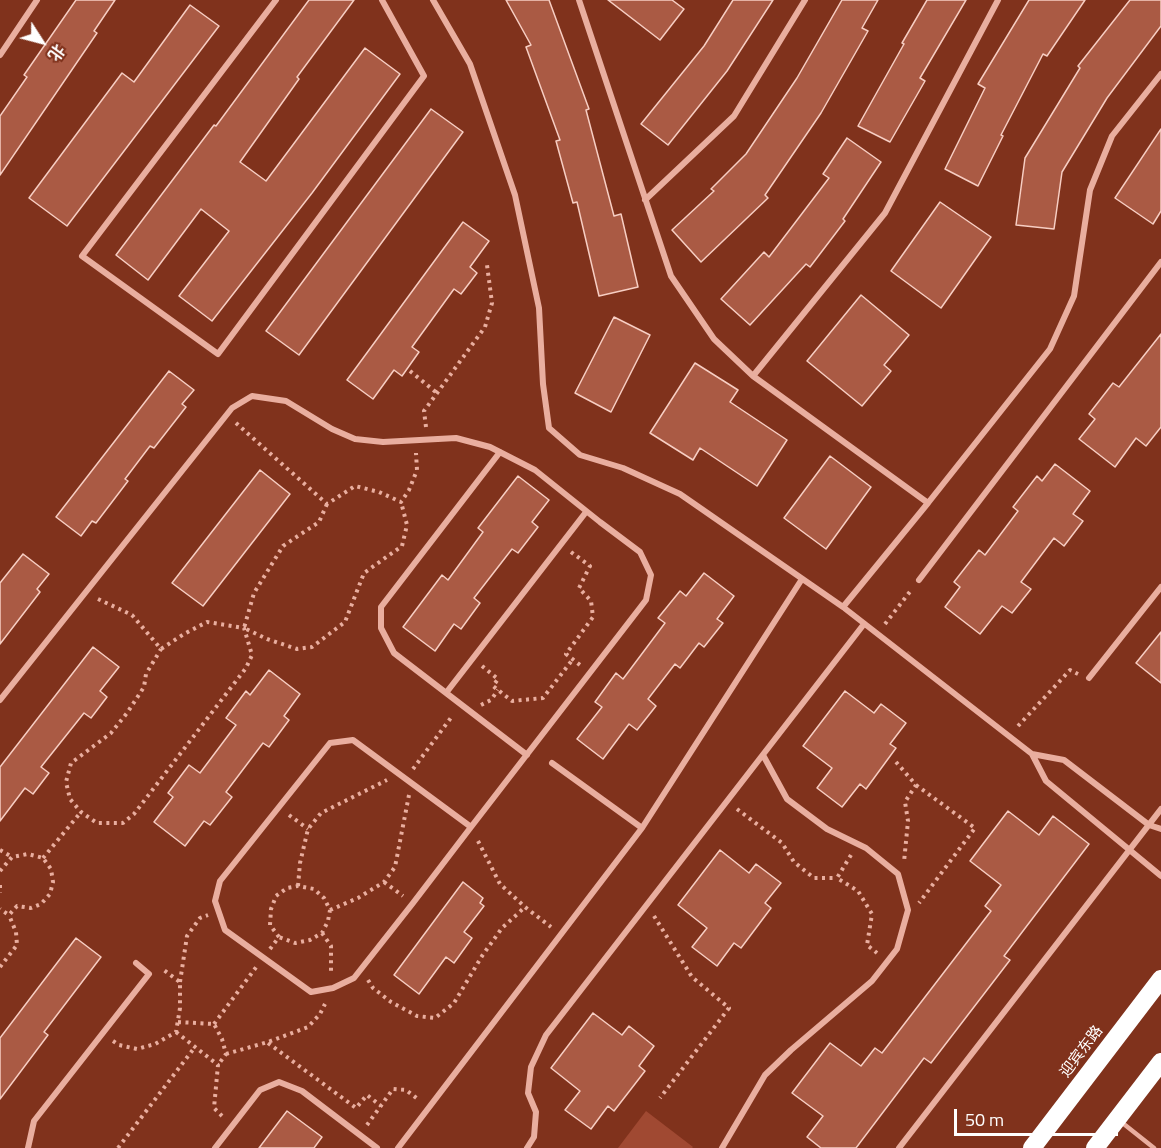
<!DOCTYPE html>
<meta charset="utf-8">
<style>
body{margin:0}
#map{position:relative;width:1161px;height:1148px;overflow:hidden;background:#80321c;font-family:"Titillium Web","Noto Sans SC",sans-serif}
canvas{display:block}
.north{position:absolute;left:12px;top:12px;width:60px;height:60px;-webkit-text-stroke:4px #80321c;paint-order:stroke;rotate:126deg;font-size:16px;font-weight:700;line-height:24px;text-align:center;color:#fff}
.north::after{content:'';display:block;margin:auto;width:21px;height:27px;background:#fff;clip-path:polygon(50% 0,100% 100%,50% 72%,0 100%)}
.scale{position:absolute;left:954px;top:1109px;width:164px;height:27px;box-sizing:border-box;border:3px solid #fff;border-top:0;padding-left:8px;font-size:18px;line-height:21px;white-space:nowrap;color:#fff;-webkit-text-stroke:4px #80321c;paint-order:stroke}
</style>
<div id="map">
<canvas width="1161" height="1148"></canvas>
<div class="north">北</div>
<div class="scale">50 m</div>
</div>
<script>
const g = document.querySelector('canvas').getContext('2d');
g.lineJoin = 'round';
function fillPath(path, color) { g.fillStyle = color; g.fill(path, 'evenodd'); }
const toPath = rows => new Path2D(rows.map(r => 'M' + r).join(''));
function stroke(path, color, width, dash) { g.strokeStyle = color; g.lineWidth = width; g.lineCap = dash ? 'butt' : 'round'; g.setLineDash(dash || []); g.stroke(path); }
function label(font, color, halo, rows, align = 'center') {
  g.font = font + ' "Titillium Web","Noto Sans SC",sans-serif'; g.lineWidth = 6; g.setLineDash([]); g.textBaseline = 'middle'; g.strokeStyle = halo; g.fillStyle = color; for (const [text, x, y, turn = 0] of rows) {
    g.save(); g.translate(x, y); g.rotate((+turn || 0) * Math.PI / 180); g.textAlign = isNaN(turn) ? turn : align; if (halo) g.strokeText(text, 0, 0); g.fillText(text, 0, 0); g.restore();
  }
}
fillPath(toPath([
 [646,1111,693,1147,692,1148,618,1148]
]), '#a04932');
const building = toPath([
 [76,0,115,0,94,31,97,33,0,175,0,116,27,77,24,75,76,0],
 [309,0,354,0,297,77,299,79,240,162,266,181,365,48,400,74,312,193,212,321,179,296,229,231,201,209,148,280,116,255,214,125,216,126,309,0],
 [506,0,549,0,589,109,586,110,614,216,621,214,638,287,599,296,577,202,573,203,556,141,560,140,526,47,531,45,506,0],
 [608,0,672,0,684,9,660,40,608,0],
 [733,0,773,0,727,71,668,145,641,124,704,46,733,0],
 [842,0,878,0,862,28,868,31,821,113,765,195,768,198,701,262,672,230,714,191,711,189,746,154,797,78,842,0],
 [927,0,966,0,920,78,925,81,890,142,858,126,904,44,902,43,927,0],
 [1029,0,1085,0,1047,56,1043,54,1001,135,1003,136,978,186,945,169,985,88,978,84,1029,0],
 [1130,0,1161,0,1161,26,1107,98,1062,172,1054,229,1016,225,1025,158,1080,68,1078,66,1130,0],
 [190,5,219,26,67,226,29,198,122,73,134,82,190,5],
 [431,109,463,132,299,355,266,331,431,109],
 [1161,129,1161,211,1153,224,1115,198,1161,129],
 [847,138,881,162,843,219,845,221,810,267,806,264,750,325,721,299,764,252,769,257,829,178,823,174,847,138],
 [940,202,991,237,941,308,891,271,940,202],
 [463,222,489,241,470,267,477,273,461,294,454,289,412,347,419,352,402,376,394,370,373,399,347,380,463,222],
 [861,295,909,335,884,365,891,371,862,406,807,361,861,295],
 [614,317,650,335,611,412,575,393,614,317],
 [1161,334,1161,427,1146,446,1136,438,1115,467,1079,439,1095,419,1089,414,1113,383,1119,387,1161,334],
 [695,363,738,390,730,402,787,440,757,486,700,448,693,460,650,433,695,363],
 [169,371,194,390,182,404,186,407,154,448,150,446,125,479,128,481,96,523,92,521,81,536,56,517,169,371],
 [830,456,871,487,826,549,784,518,830,456],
 [1055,464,1090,491,1073,514,1083,521,1064,546,1054,538,1021,582,1031,589,1012,613,1002,606,980,634,945,607,960,587,954,582,979,550,985,555,1018,511,1013,507,1037,476,1042,481,1055,464],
 [260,470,290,494,203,606,172,583,260,470],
 [518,476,549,500,532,522,538,527,518,553,512,549,474,598,480,603,461,629,454,624,435,651,403,627,442,575,448,580,483,532,478,528,518,476],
 [23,554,49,574,37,589,40,592,0,644,0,583,23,554],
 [704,573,734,596,717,619,723,623,704,647,699,643,680,668,675,664,648,699,656,706,637,730,629,724,603,759,577,739,602,707,595,702,616,673,623,679,665,623,658,618,680,591,686,596,704,573],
 [1161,632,1161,683,1136,663,1161,632],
 [93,647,119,667,100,691,107,697,91,718,84,713,41,767,49,773,33,794,25,788,0,821,0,767,93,647],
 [269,670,300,694,284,716,289,720,269,747,263,743,226,792,232,797,210,825,204,821,185,846,154,822,173,797,168,793,189,765,200,773,236,725,226,718,246,691,250,695,269,670],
 [845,691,874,713,881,704,906,723,890,744,896,748,866,789,860,784,842,807,817,788,832,768,803,746,845,691],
 [1008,811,1039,835,1053,816,1089,844,1004,956,1010,960,931,1063,924,1058,856,1148,821,1148,807,1137,823,1116,792,1093,830,1043,861,1066,875,1048,882,1053,991,911,985,906,1001,885,970,861,1008,811],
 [720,850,749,873,756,864,781,883,765,903,771,908,741,948,734,943,717,966,692,947,707,928,678,905,720,850],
 [463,882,483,898,480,903,484,906,464,932,472,938,454,963,446,957,419,994,394,975,463,882],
 [76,938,101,957,44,1032,48,1035,0,1099,0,1038,76,938],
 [593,1013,622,1035,629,1026,654,1046,639,1066,645,1071,614,1111,608,1106,591,1129,565,1110,580,1091,551,1068,593,1013],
 [287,1111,322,1137,314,1148,259,1148,287,1111]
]);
fillPath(building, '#aa5a44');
stroke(building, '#f7cec3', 1.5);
stroke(toPath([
 [410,371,437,393],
 [236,423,327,504,355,486,379,492,401,502,409,490,417,470,416,453],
 [426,427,424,411,485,327,492,303,487,265],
 [327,504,319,522,283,546,254,593,244,628,267,639,297,649,312,647,345,622,364,573,402,546,407,525,401,502],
 [571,552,590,566,579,588,591,601,593,617,566,654,580,665],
 [98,599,132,615,161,649,184,634,207,622,244,628,252,655,246,668,134,814,123,823,97,823,81,812,70,799,66,782,71,763,111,733,127,713,144,687,146,674,161,649],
 [885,624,912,589],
 [482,666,498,679,493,686,512,701,543,698,573,659],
 [481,705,491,700,498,690],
 [1018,726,1070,670,1078,674],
 [896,762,916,785,905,802,908,821,904,862],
 [413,769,453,715],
 [916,785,975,828,919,903],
 [737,809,782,843,794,862,814,878,837,878],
 [289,815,308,829],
 [478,841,500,884,525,907,551,927],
 [0,850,12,857],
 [851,855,837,878,858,891,872,914,867,945,877,953],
 [43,858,81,812],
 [0,871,12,857,28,854,43,858,51,869,53,882,50,894,41,904,31,908,17,906,9,915,0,909],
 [384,882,403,896],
 [0,885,0,893],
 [298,886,300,863,308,829,321,813,387,780],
 [330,910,358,898,384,882,395,867,409,795],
 [654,916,692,977,729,1008,660,1098],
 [322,933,331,946,331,974],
 [270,949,279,937,270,925,271,909,276,896,287,888,298,886,314,889,324,898,330,910,328,921,322,933,310,940,295,943,279,937],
 [0,967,17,945,16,932,9,915],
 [368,980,373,988,391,1002,417,1016,435,1018,454,1003,482,956,502,928,525,907],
 [180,982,187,936,200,918,208,915],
 [178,1022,214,1024,222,1039,226,1054,218,1065],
 [214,1024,257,966],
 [176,1032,218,1065,214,1108,222,1116],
 [113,1041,119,1045,137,1049,155,1044,176,1032,180,1008,180,982,161,968],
 [268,1043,356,1108,367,1095,381,1106],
 [226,1054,268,1042,308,1027,320,1014,325,1004],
 [367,1125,393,1089,406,1090,419,1100],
 [118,1148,195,1047]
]), '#e9ae9f', 4, [3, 4.5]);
stroke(toPath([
 [1120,1121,1154,1148]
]), '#e9ae9f', 4.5);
stroke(toPath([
 [276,0,82,256,218,354,424,76,382,0],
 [433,0,470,64,515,195,539,308,543,384,549,428,580,455,623,468,680,494,843,607,1032,754],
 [579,0,671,276,714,339,753,376,928,503,1050,349,1074,296,1090,190,1112,136,1161,74],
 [0,55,37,0],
 [645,200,734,116,805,0],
 [753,376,885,213,998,0],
 [500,452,381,607,381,628,394,653,527,755],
 [919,580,1161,262],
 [843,607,928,503],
 [1089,678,1161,587],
 [446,693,586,512],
 [0,700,232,408,252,396,286,401,332,429,355,439,383,442,456,438,490,447,535,470,600,522,640,552,651,575,646,600,471,827,413,903,354,978,333,988,311,992,225,930,215,901,220,881,330,743,353,740,471,827],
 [552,763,642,828],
 [1161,829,1149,825,1064,760,1032,754,1046,781,1161,876],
 [28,1148,34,1121,149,974,136,963],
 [215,1148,260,1090,279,1082,302,1091,377,1148],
 [398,1148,642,828,802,579],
 [527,1148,534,1137,536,1112,528,1093,531,1067,546,1035,864,624],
 [722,1148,765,1075,791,1050,872,981,897,949,908,910,898,874,866,848,827,829,787,799,763,755],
 [899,1148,1161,809]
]), '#e9ae9f', 6);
stroke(toPath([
 [1032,1148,1161,979],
 [1095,1148,1161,1062]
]), '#fff', 18);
label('15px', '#fff', '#80321c', [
 ["迎宾东路",1082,1052,-53]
]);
</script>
